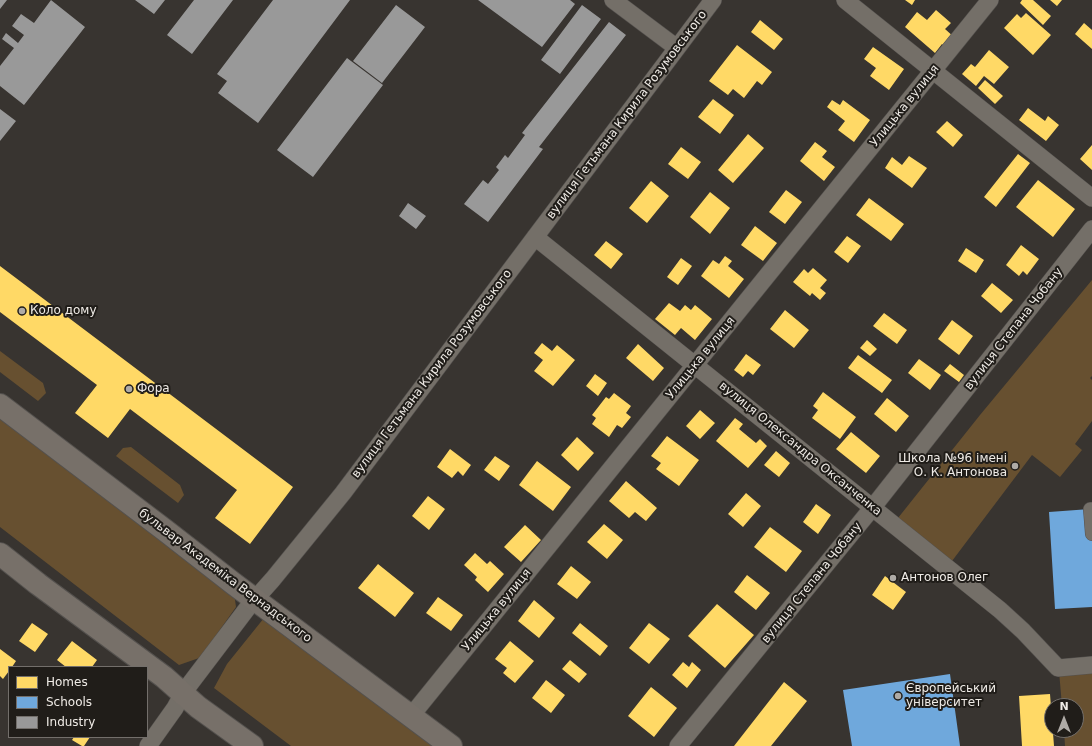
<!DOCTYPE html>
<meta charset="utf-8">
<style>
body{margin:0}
#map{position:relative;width:1092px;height:746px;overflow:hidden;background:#383430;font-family:"DejaVu Sans",sans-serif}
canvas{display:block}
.legend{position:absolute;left:8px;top:666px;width:140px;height:72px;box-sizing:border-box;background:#201d19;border:1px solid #736f6b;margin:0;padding:5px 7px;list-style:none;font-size:12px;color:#efebe6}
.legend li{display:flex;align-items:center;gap:8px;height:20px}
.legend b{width:20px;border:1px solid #736f6b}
.north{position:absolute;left:1044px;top:698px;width:40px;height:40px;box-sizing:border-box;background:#201d19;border:1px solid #736f6b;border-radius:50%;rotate:0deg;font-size:11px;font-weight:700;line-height:16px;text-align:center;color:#efebe6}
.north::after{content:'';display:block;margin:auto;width:14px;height:18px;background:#afaba6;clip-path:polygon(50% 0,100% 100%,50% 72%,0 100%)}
</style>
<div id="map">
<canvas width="1092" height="746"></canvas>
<ul class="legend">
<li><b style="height:11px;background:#ffd966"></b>Homes</li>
<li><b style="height:11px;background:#6fa8dc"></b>Schools</li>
<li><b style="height:11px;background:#999"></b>Industry</li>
</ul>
<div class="north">N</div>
</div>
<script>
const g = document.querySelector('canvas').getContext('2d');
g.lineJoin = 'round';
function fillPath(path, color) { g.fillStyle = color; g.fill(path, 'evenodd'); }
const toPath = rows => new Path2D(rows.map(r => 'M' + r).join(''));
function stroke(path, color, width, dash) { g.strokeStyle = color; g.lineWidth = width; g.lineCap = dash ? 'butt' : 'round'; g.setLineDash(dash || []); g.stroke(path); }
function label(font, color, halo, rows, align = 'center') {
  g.font = font + ' "DejaVu Sans",sans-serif'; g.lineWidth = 4; g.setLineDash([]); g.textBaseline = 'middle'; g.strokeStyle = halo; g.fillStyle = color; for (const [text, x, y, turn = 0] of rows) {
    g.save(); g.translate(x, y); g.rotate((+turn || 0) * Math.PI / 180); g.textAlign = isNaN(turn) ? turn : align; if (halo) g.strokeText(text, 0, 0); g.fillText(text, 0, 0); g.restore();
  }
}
fillPath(toPath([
 [1092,280,1092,376,1090,378,1092,380,1092,421,1075,444,1082,450,1060,477,1032,455,952,561,898,518,980,415],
 [0,351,43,383,46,393,38,401,0,372],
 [0,414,234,593,236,607,207,648,199,658,179,665,0,527],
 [131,447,180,485,184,495,178,503,116,456,123,448],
 [268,613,449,746,291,746,214,688,227,664],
 [1092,668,1092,746,1065,746,1064,730,1076,730,1076,706,1062,706,1059,671]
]), '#675030');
fillPath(toPath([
 [905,0,915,0,912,5],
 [1022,0,1033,0,1051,16,1043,25,1020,3],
 [1050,0,1062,0,1057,6],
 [936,10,951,23,945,29,955,38,946,48,942,44,935,53,905,27,917,12,927,20],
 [1026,13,1051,35,1033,55,1004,28,1017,14,1021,18],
 [760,20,783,39,774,50,751,32],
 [1084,23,1092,30,1092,49,1075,34],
 [737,45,772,72,762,85,757,81,744,98,733,89,728,95,709,81],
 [873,47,904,69,889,90,870,76,876,68,864,59],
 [989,50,1009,67,994,84,984,76,976,86,962,74,971,64,975,67],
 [985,80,1003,96,995,104,978,88],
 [713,99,734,115,720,134,698,117],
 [832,100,840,105,843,100,870,120,854,142,838,130,845,121,827,107],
 [1028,108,1045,121,1048,116,1059,125,1046,141,1019,120],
 [947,121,963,135,953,147,936,132],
 [748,134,764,148,733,183,718,170],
 [815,142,827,151,822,157,835,167,824,181,800,161],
 [1092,145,1092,170,1080,159],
 [681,147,701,162,688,179,668,164],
 [1018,154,1030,163,996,207,984,197],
 [909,156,927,168,912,188,885,168,892,157,902,165],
 [1038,180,1075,209,1053,237,1016,207],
 [651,181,669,196,647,223,629,208],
 [786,190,802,202,785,224,769,212],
 [710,192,730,208,710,234,690,217],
 [869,198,904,224,891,241,856,215],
 [755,226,777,243,763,261,741,245],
 [847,236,861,246,848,263,834,252],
 [606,241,623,254,611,269,594,255],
 [1021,245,1039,259,1027,275,1023,271,1019,276,1006,265],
 [966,248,984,260,976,273,958,261],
 [725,256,732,261,728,266,744,279,729,298,701,276,713,260,719,264],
 [681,258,692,266,678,285,667,277],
 [0,266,293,487,250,544,215,518,237,490,130,409,108,438,75,413,97,385,0,312],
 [813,268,827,280,820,288,826,293,820,300,812,293,810,296,793,282,804,269,808,273],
 [992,283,1013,300,1001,313,981,296],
 [669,303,680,311,685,305,691,310,695,305,712,319,695,340,681,328,675,335,655,319],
 [785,310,809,330,794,348,770,329],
 [884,313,907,330,897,344,873,326],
 [952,320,973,336,959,355,938,339],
 [867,340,877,349,870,356,860,348],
 [542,343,552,351,557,345,575,360,553,386,534,371,543,360,534,353],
 [638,344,664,368,653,381,626,358],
 [746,354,761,365,753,375,748,371,743,377,734,370],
 [858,355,892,380,882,393,848,368],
 [919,359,941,375,930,390,908,373],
 [950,364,964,375,959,382,944,371],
 [595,374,607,383,598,396,586,386],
 [823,392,856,417,840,439,812,418,818,410,813,406],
 [614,393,631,406,626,413,631,417,622,428,617,425,609,437,592,424,596,418,592,415,606,397,609,399],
 [887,398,909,416,896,432,874,414],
 [700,410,715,423,700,439,686,426],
 [735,418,743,424,739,429,756,443,760,439,767,446,748,468,716,441],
 [851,432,880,456,866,473,836,449],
 [667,436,699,460,679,486,656,469,661,463,651,456],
 [577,437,594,453,578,471,561,455],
 [450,449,471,465,463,476,458,471,452,478,437,467],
 [776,451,790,463,779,477,764,465],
 [495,456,510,466,499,481,484,470],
 [537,461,571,487,553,511,519,485],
 [626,481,657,508,646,521,635,512,629,518,609,501],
 [746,493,761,506,743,527,728,514],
 [428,496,445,509,429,530,412,516],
 [816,504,831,515,818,534,803,522],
 [604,524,623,540,607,559,587,542],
 [525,525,541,540,521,562,504,547],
 [770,527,802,551,786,572,754,547],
 [475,553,487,564,490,561,504,574,488,592,475,580,477,577,464,565],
 [378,564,414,593,395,617,358,588],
 [571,566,591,582,577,599,557,584],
 [747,575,770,593,756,610,734,592],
 [885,576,906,592,893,610,872,595],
 [438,597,463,615,451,631,426,613],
 [534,600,555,618,539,638,518,621],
 [717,604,754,635,725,668,688,636],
 [32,623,48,634,35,652,19,641],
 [580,623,608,646,600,656,572,633],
 [649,623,670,639,649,664,629,648],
 [72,641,97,660,92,667,66,667,57,660],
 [510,641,534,661,515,683,503,673,507,668,495,659],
 [0,649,16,661,12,667,9,667,9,671,3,679,0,676],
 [570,660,587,674,579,683,562,669],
 [683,662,689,667,692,662,701,670,687,688,672,675],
 [546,680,565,695,551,713,532,698],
 [784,682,807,701,771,746,734,746],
 [651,687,677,708,654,737,628,716],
 [1050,694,1054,746,1022,746,1019,696],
 [74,737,90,737,84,746,82,746,72,740]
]), '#ffd966');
fillPath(toPath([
 [1090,509,1092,534,1092,607,1055,609,1049,512],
 [950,674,960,746,852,746,843,690]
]), '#6fa8dc');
fillPath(toPath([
 [0,0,7,0,0,9],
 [51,0,85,27,24,105,0,86,0,66,14,48,2,39,6,33,18,43,24,35,12,26,21,14,34,23],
 [135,0,165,0,154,14],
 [194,0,233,0,192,54,167,35],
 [273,0,350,0,258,123,218,93,227,81,217,74],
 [478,0,570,0,575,4,542,47],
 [396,5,425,27,382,83,353,61],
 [582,5,601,19,560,74,541,60],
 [609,22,626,35,539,147,543,149,488,222,464,204,483,180,488,184,499,170,496,167,505,155,508,158,525,135,522,133],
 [347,58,383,85,313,177,277,150],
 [0,109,16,121,0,141],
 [408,203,426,216,416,229,399,216]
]), '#999');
const pedestrian = toPath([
 [1092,509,1090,509,1092,534]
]);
const minor = toPath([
 [613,0,677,48],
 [845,0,1092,198],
 [535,237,1000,610,1023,631,1058,668,1092,665],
 [411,716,990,0],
 [148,746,175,708,183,693,249,606,273,579,343,493,713,0],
 [678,746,873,507,1092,229]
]);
const secondary = toPath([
 [0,405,166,531,234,584,451,746],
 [0,554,38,584,164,677,198,707,252,746]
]);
stroke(pedestrian, '#54514e', 14);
stroke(minor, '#54514e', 18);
stroke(secondary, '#54514e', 24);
stroke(pedestrian, '#746f68', 13);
stroke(minor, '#746f68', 17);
stroke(secondary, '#777069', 22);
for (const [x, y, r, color] of [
 [22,311,4,"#afaba6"],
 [129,389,4,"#afaba6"],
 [1015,466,4,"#afaba6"],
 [893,578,4,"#afaba6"],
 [898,696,4,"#afaba6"]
]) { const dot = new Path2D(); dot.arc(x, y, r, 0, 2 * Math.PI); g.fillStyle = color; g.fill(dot); stroke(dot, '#201d19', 1.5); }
label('12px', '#efebe6', '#201d19', [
 ["Улицька вулиця",905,106,-51],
 ["вулиця Гетьмана Кирила Розумовського",627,115,-53],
 ["вулиця Степана Чобану",1014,329,-52],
 ["Улицька вулиця",701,358,-51],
 ["вулиця Гетьмана Кирила Розумовського",432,374,-53],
 ["вулиця Олександра Оксанченка",800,449,39],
 ["бульвар Академіка Вернадського",225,576,37],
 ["вулиця Степана Чобану",812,583,-51],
 ["Улицька вулиця",497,610,-51]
]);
label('12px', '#efebe6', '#201d19', [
 ["Коло дому",30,311],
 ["Фора",137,389],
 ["Школа №96 імені",1007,459,"right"],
 ["О. К. Антонова",1007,473,"right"],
 ["Антонов Олег",901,578],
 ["Європейський",906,689],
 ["університет",906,703]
], 'left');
</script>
